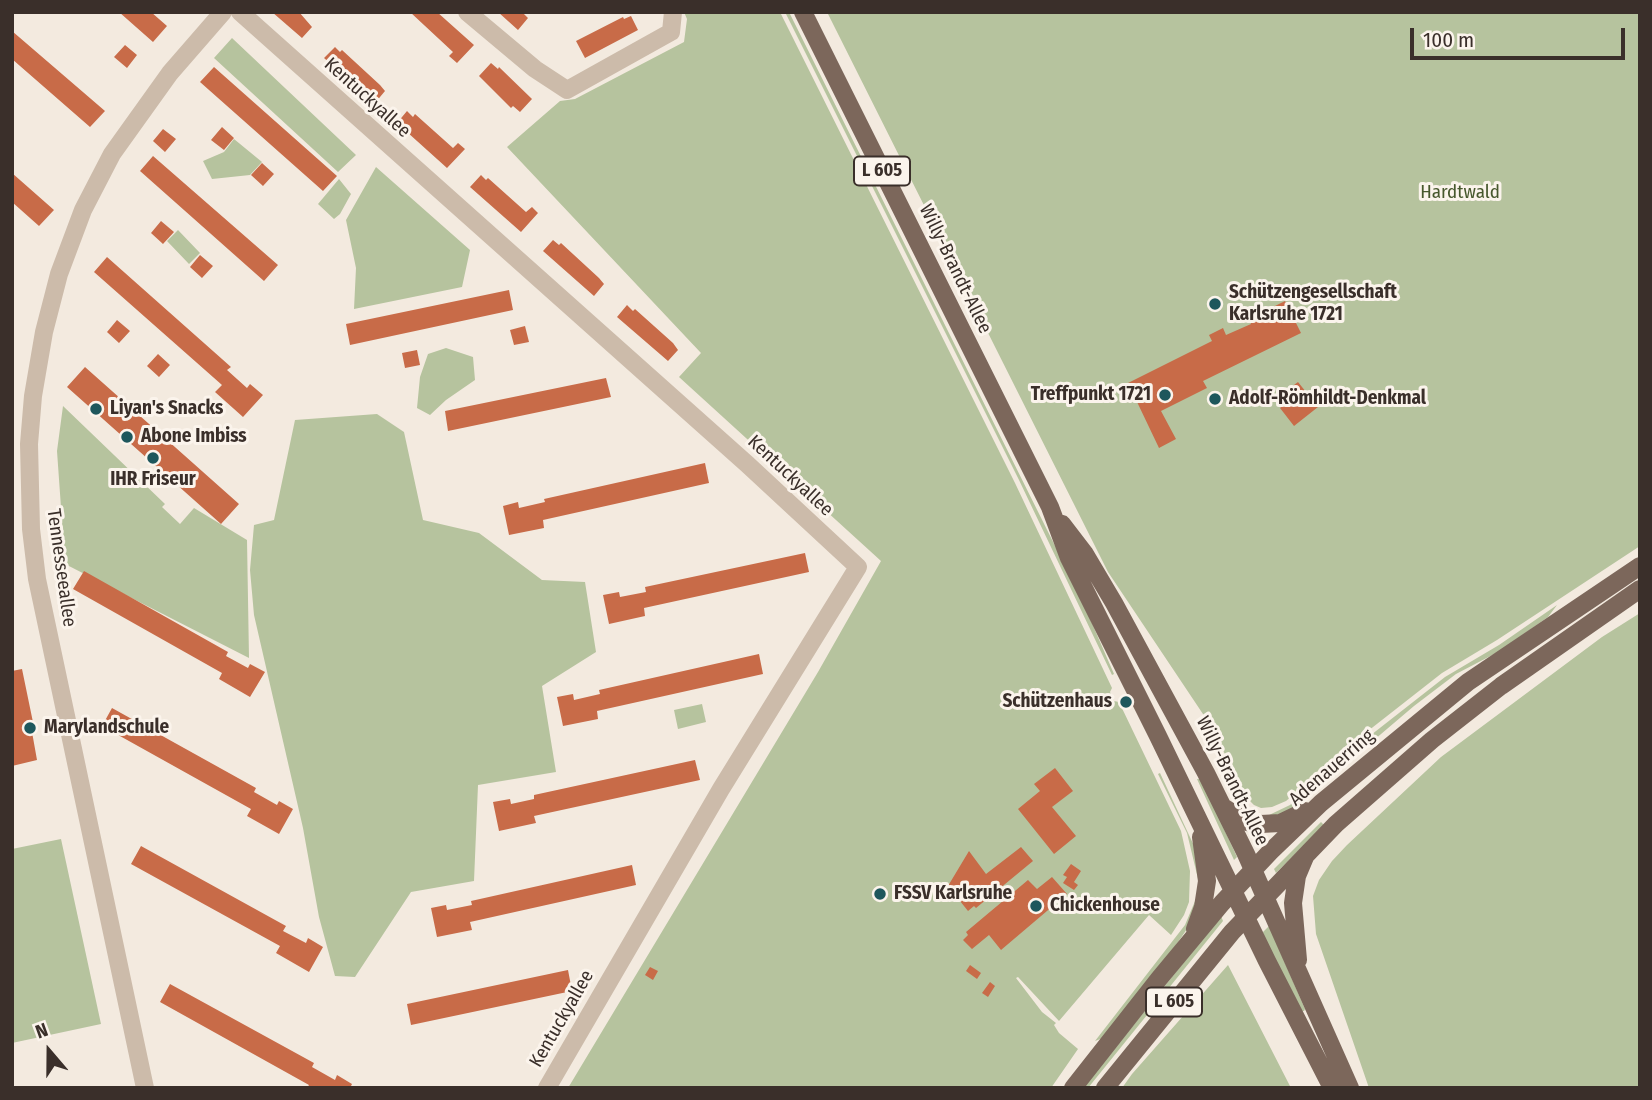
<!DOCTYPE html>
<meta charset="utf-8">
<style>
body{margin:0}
#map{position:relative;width:1652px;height:1100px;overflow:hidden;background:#f3eadf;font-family:"Fira Sans Condensed",sans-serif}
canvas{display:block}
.frame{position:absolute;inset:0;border:14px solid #3a2f2a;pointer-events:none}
.north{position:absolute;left:14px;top:1016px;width:70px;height:70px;-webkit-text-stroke:5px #fbf4ec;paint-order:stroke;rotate:340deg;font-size:19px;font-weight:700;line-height:28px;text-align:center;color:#3a2f2a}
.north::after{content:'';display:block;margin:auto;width:24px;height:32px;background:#3a2f2a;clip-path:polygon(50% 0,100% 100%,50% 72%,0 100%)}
.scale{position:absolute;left:1410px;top:28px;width:215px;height:32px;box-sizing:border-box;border:4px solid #3a2f2a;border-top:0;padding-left:9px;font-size:21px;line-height:24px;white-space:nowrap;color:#3a2f2a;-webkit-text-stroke:5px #fbf4ec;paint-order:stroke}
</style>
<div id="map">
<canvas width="1652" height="1100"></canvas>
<div class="frame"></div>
<div class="north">N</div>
<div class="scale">100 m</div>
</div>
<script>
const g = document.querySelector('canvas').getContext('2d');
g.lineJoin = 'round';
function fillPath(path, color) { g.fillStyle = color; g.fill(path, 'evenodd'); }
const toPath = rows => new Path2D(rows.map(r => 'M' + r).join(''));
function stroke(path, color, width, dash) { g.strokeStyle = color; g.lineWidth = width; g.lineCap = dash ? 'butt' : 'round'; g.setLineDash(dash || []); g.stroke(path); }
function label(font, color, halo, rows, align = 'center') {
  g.font = font + ' "Fira Sans Condensed",sans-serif'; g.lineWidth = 6; g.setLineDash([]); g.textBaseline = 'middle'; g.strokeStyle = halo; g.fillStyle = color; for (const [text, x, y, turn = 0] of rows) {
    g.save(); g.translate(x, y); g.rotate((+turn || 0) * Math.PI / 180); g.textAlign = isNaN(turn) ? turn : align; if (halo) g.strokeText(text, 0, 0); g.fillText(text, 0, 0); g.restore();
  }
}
fillPath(toPath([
 [684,12,780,12,1015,483,1112,688,1110,692,1114,701,1119,702,1181,831,1190,871,1189,902,1184,915,1171,935,1149,915,1059,1021,1018,977,1016,978,1042,1012,1056,1023,1054,1025,1059,1033,1078,1049,1051,1088,568,1088,818,672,881,561,679,377,701,353,507,147,560,101,575,99,684,42,687,19],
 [785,12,789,12,1081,598,1114,674,1112,675,1019,480],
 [827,12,1640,12,1640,546,1497,640,1442,673,1359,738,1286,801,1272,807,1261,808,1254,805,1242,793,1215,732,1108,572],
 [232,38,356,155,338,172,214,58],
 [234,139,262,162,250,175,212,179,203,161,224,152],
 [376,167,470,250,462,287,354,309,356,268,346,220],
 [339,179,351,194,340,214,334,219,318,204],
 [178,230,200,253,189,264,167,241],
 [446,348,473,357,475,380,446,400,430,415,417,408,420,377,428,354],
 [63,406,165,504,162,507,180,524,194,508,247,540,249,658,65,564,57,451],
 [377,414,404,432,423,520,479,533,542,580,585,582,596,652,542,686,556,772,478,785,474,881,411,892,355,977,335,976,319,917,303,828,254,615,250,570,254,525,274,520,295,420],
 [1557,605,1548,617,1498,652,1456,674,1414,706,1294,808,1284,814,1267,816,1290,805,1362,742,1445,677,1499,645],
 [1640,613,1640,1088,1369,1088,1316,934,1313,896,1319,880,1332,861,1347,845,1441,757,1602,637],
 [702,704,706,722,678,729,674,710],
 [1160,773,1196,850,1199,883,1187,833,1158,774],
 [1197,779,1201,779,1237,857,1234,860],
 [1321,822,1324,825,1276,873,1274,869],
 [61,839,101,1024,12,1043,12,849],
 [1198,894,1189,926,1176,945,1103,1038,1095,1041,1185,925],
 [1221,916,1223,921,1088,1088,1083,1088],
 [1269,926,1305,1009,1304,1011,1301,1011,1264,938,1263,932],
 [1228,965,1291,1088,1122,1088,1132,1074]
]), '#b6c39e');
fillPath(toPath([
 [119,12,151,12,167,26,153,42],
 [272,12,299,12,312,27,302,38],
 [410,12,437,12,474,45,457,63,449,56,453,52],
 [498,12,522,12,528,18,518,30],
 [631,16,638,30,585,58,576,41,623,17,624,19],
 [12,31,105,111,90,127,12,59],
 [125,45,137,55,127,68,114,57],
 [335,47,340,52,342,50,380,85,385,91,375,103,324,58],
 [491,63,498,69,499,67,532,99,520,112,513,106,511,108,479,76],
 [214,67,337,176,323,191,200,82],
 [407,111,413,117,415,114,453,148,458,143,465,149,447,168,397,123],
 [222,127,234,138,224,150,211,140],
 [163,129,176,139,165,152,153,141],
 [153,156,278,265,264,281,140,171],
 [262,163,274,174,263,186,251,175],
 [12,173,54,210,39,226,12,202],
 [481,175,486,180,488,178,526,212,532,207,538,213,521,232,470,187],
 [161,221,174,232,163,244,151,233],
 [553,240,559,245,561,243,599,278,604,284,594,296,543,251],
 [200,255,213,266,202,278,190,267],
 [107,257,231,367,227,370,247,388,250,384,263,395,243,417,215,392,222,385,94,272],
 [509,290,513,310,350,345,346,324],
 [1285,301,1301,333,1203,381,1207,388,1161,411,1176,439,1159,448,1128,383,1212,341,1209,335,1223,328,1226,335,1251,324,1249,319],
 [627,305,633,311,635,309,673,343,678,350,668,361,617,317],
 [117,320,130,331,119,343,107,332],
 [525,326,529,342,514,345,510,330],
 [417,350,420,365,405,368,402,353],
 [158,354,170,365,159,377,147,366],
 [85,367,239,504,221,524,67,387],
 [606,378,611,397,448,431,445,411],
 [1298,382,1318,407,1294,426,1280,408,1296,395,1290,388],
 [705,463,709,483,543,520,544,528,509,535,503,506,518,502,519,508,545,502,544,499],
 [805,553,809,572,644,608,645,616,609,624,603,595,619,592,620,597,646,592,645,587],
 [84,571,228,652,226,656,248,668,250,664,265,672,250,697,219,679,222,673,73,589],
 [759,654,763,674,597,711,598,719,563,726,557,697,573,694,574,700,600,694,599,690],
 [22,669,35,732,32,732,37,760,12,766,12,671],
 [112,708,256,788,254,792,277,805,279,801,293,809,279,834,247,816,251,809,102,726],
 [695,760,700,780,534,816,536,823,499,831,493,802,510,799,511,804,534,799,534,795],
 [1055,768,1073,791,1052,807,1076,836,1054,854,1018,809,1040,791,1034,784],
 [141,846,286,926,283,931,306,943,308,938,323,947,309,972,276,953,280,946,131,864],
 [1021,847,1033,861,976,908,974,906,968,911,948,886,969,851,986,874],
 [1071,864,1081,871,1074,882,1078,885,1074,890,1063,883,1067,877,1063,875],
 [632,865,636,885,470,922,472,930,437,937,431,908,446,905,447,910,472,905,471,901],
 [1052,877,1067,894,1001,950,989,935,972,949,963,940,968,935,966,932,1028,880,1037,889],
 [970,965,981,973,977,979,966,971],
 [650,967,658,971,653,980,645,975],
 [568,970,572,991,411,1025,407,1004],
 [990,982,995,986,988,997,982,993],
 [170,984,314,1063,312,1067,335,1080,337,1075,352,1084,350,1088,307,1088,309,1085,160,1002]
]), '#c86b48');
stroke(toPath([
 [240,12,747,464,858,567,721,789,547,1088],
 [467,12,535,69,567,90,671,32,673,12],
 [145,1088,37,579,31,529,29,444,33,396,44,332,59,274,83,210,112,154,170,73,223,12]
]), '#cba', 18);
stroke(toPath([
 [803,12,1050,507,1069,558,1158,736,1267,961,1332,1088],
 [1062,524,1085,554,1114,603,1206,773,1246,854,1350,1088],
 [1225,808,1247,822,1261,824,1280,823,1305,811],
 [1195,929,1203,907,1207,881,1201,837],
 [1298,960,1293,903,1297,876,1305,857],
 [1073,1088,1158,980,1222,903,1270,852,1321,803,1468,682,1640,566],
 [1105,1088,1232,932,1336,824,1432,740,1501,686,1640,589]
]), '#7c675b', 18);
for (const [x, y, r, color] of [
 [1215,304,7,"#1e575c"],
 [1165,395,7,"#1e575c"],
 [1215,399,7,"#1e575c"],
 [96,409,7,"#1e575c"],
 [127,437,7,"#1e575c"],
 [153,458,7,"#1e575c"],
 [1126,702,7,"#1e575c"],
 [30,728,7,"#1e575c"],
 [880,894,7,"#1e575c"],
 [1036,906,7,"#1e575c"]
]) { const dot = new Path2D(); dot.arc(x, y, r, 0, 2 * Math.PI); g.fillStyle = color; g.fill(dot); stroke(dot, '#fbf4ec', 2.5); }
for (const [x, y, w] of [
 [882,171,56],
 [1174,1002,56]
]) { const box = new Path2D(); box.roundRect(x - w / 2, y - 14.5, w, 29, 5); g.fillStyle = '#fbf4ec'; g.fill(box); stroke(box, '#3a2f2a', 2); }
label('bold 18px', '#3a2f2a', null, [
 ["L 605",882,171],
 ["L 605",1174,1002]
]);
label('19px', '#3a2f2a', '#fbf4ec', [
 ["Kentuckyallee",367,98,42],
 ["Willy-Brandt-Allee",955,269,64],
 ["Kentuckyallee",790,476,43],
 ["Tennesseeallee",61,568,82],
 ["Adenauerring",1332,768,-41],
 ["Willy-Brandt-Allee",1232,781,64],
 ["Kentuckyallee",562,1019,-60]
]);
label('19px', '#47582d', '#fbf4ec', [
 ["Hardtwald",1460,193]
]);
label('bold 19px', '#3a2f2a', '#fbf4ec', [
 ["Schützengesellschaft",1229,293],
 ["Karlsruhe 1721",1229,315],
 ["Treffpunkt 1721",1151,395,"right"],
 ["Adolf-Römhildt-Denkmal",1229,399],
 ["Liyan's Snacks",110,409],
 ["Abone Imbiss",141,437],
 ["IHR Friseur",153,480,"center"],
 ["Schützenhaus",1112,702,"right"],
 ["Marylandschule",44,728],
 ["FSSV Karlsruhe",894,894],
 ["Chickenhouse",1050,906]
], 'left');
</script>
